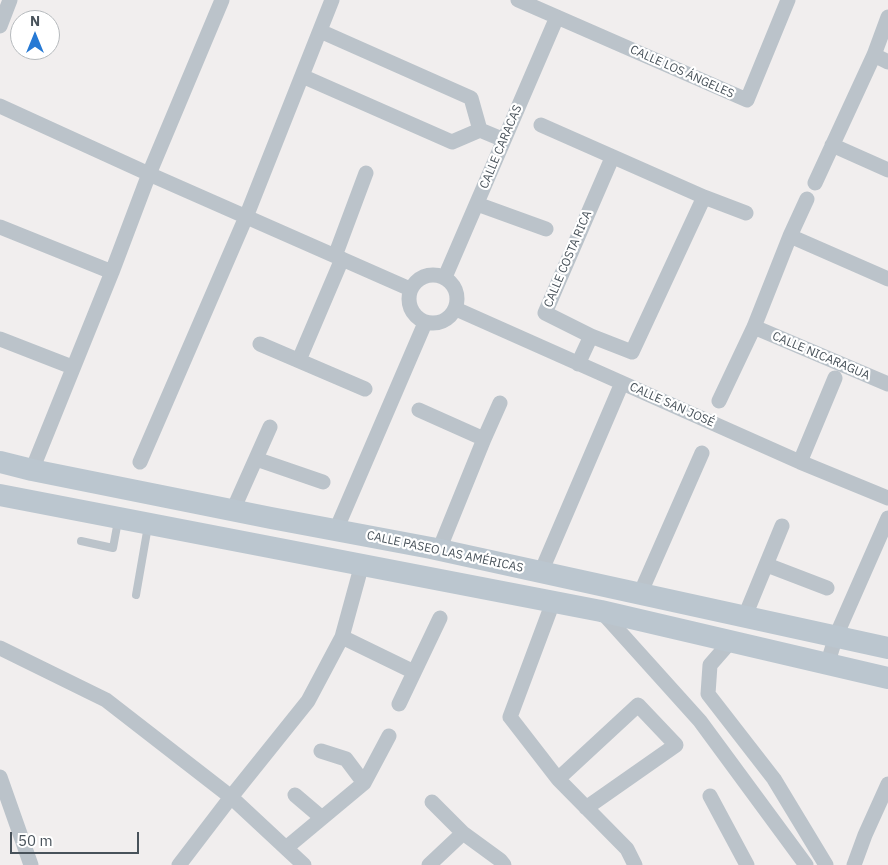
<!DOCTYPE html>
<meta charset="utf-8">
<style>
body{margin:0}
#map{position:relative;width:888px;height:865px;overflow:hidden;background:#f1eeee;font-family:"IBM Plex Sans",sans-serif}
canvas{display:block}
.north{position:absolute;left:10px;top:10px;width:50px;height:50px;box-sizing:border-box;background:#fff;border:1px solid #b6babd;border-radius:50%;rotate:0deg;font-size:14px;font-weight:700;line-height:20px;text-align:center;color:#48525a}
.north::after{content:'';display:block;margin:auto;width:18px;height:22px;background:#2679d4;clip-path:polygon(50% 0,100% 100%,50% 72%,0 100%)}
.scale{position:absolute;left:10px;top:832px;width:129px;height:22px;box-sizing:border-box;border:2px solid #48525a;border-top:0;padding-left:6px;font-size:15px;line-height:18px;white-space:nowrap;color:#48525a;-webkit-text-stroke:4px #fff;paint-order:stroke}
</style>
<div id="map">
<canvas width="888" height="865"></canvas>
<div class="north">N</div>
<div class="scale">50 m</div>
</div>
<script>
const g = document.querySelector('canvas').getContext('2d');
g.lineJoin = 'round';
const toPath = rows => new Path2D(rows.map(r => 'M' + r).join(''));
function stroke(path, color, width, dash) { g.strokeStyle = color; g.lineWidth = width; g.lineCap = dash ? 'butt' : 'round'; g.setLineDash(dash || []); g.stroke(path); }
function label(font, color, halo, rows, align = 'center') {
  g.font = font + ' "IBM Plex Sans",sans-serif'; g.lineWidth = 4.5; g.setLineDash([]); g.textBaseline = 'middle'; g.strokeStyle = halo; g.fillStyle = color; for (const [text, x, y, turn = 0] of rows) {
    g.save(); g.translate(x, y); g.rotate((+turn || 0) * Math.PI / 180); g.textAlign = isNaN(turn) ? turn : align; if (halo) g.strokeText(text, 0, 0); g.fillText(text, 0, 0); g.restore();
  }
}
stroke(toPath([
 [81,541,113,548,118,521],
 [136,595,148,526]
]), '#bbc3ca', 8);
stroke(toPath([
 [518,0,747,100,788,0],
 [0,26,10,0],
 [320,31,471,98,480,130],
 [874,55,888,62],
 [302,76,452,142,480,130,504,140],
 [0,106,149,174,410,289],
 [541,125,704,197,746,213],
 [832,145,888,170],
 [612,158,545,313,591,336,632,352,704,197],
 [815,183,874,55,888,17],
 [477,204,546,229],
 [0,227,112,272],
 [790,236,888,279],
 [335,256,366,173],
 '409 299a24 24 0 1 1 48 0a24 24 0 1 1-48 0Z',
 [445,277,557,17],
 [456,309,800,462,888,498],
 [754,327,888,384],
 [0,339,72,367],
 [260,344,365,389],
 [299,360,342,259],
 [578,364,591,336],
 [719,401,754,327,790,236,807,199],
 [419,410,484,439],
 [256,459,323,482],
 [140,462,246,217,332,0],
 [800,462,835,378],
 [32,470,112,272,149,174,222,0],
 [233,510,270,427],
 [336,530,425,323],
 [439,550,484,439,500,403],
 [767,565,827,588],
 [541,572,622,383],
 [640,594,702,453],
 [553,602,510,717,558,779,627,849,635,865],
 [601,611,700,721,806,865],
 [745,616,782,526],
 [342,637,414,672],
 [731,641,710,665,708,694,774,779,826,865],
 [0,648,106,700,231,797,304,865],
 [828,662,836,636,888,518],
 [399,704,440,618],
 [321,751,346,759,364,783],
 [0,777,31,865],
 [558,779,638,705,676,745,586,808],
 [295,795,322,818],
 [710,796,747,865],
 [432,802,463,833,500,860,504,865],
 [286,848,364,783,389,736],
 [179,865,231,797,308,701,342,637,362,564],
 [429,865,463,833],
 [854,865,865,835,888,784]
]), '#bbc3ca', 15);
stroke(toPath([
 [0,462,32,470,271,518,431,548,888,648],
 [0,495,601,611,888,678]
]), '#bbc6cf', 22);
label('12px', '#48525a', '#fff', [
 ["CALLE LOS ÁNGELES",682,72,24],
 ["CALLE CARACAS",501,147,-67],
 ["CALLE COSTA RICA",568,259,-67],
 ["CALLE NICARAGUA",821,356,23],
 ["CALLE SAN JOSÉ",672,405,24],
 ["CALLE PASEO LAS AMÉRICAS",445,552,12]
]);
</script>
